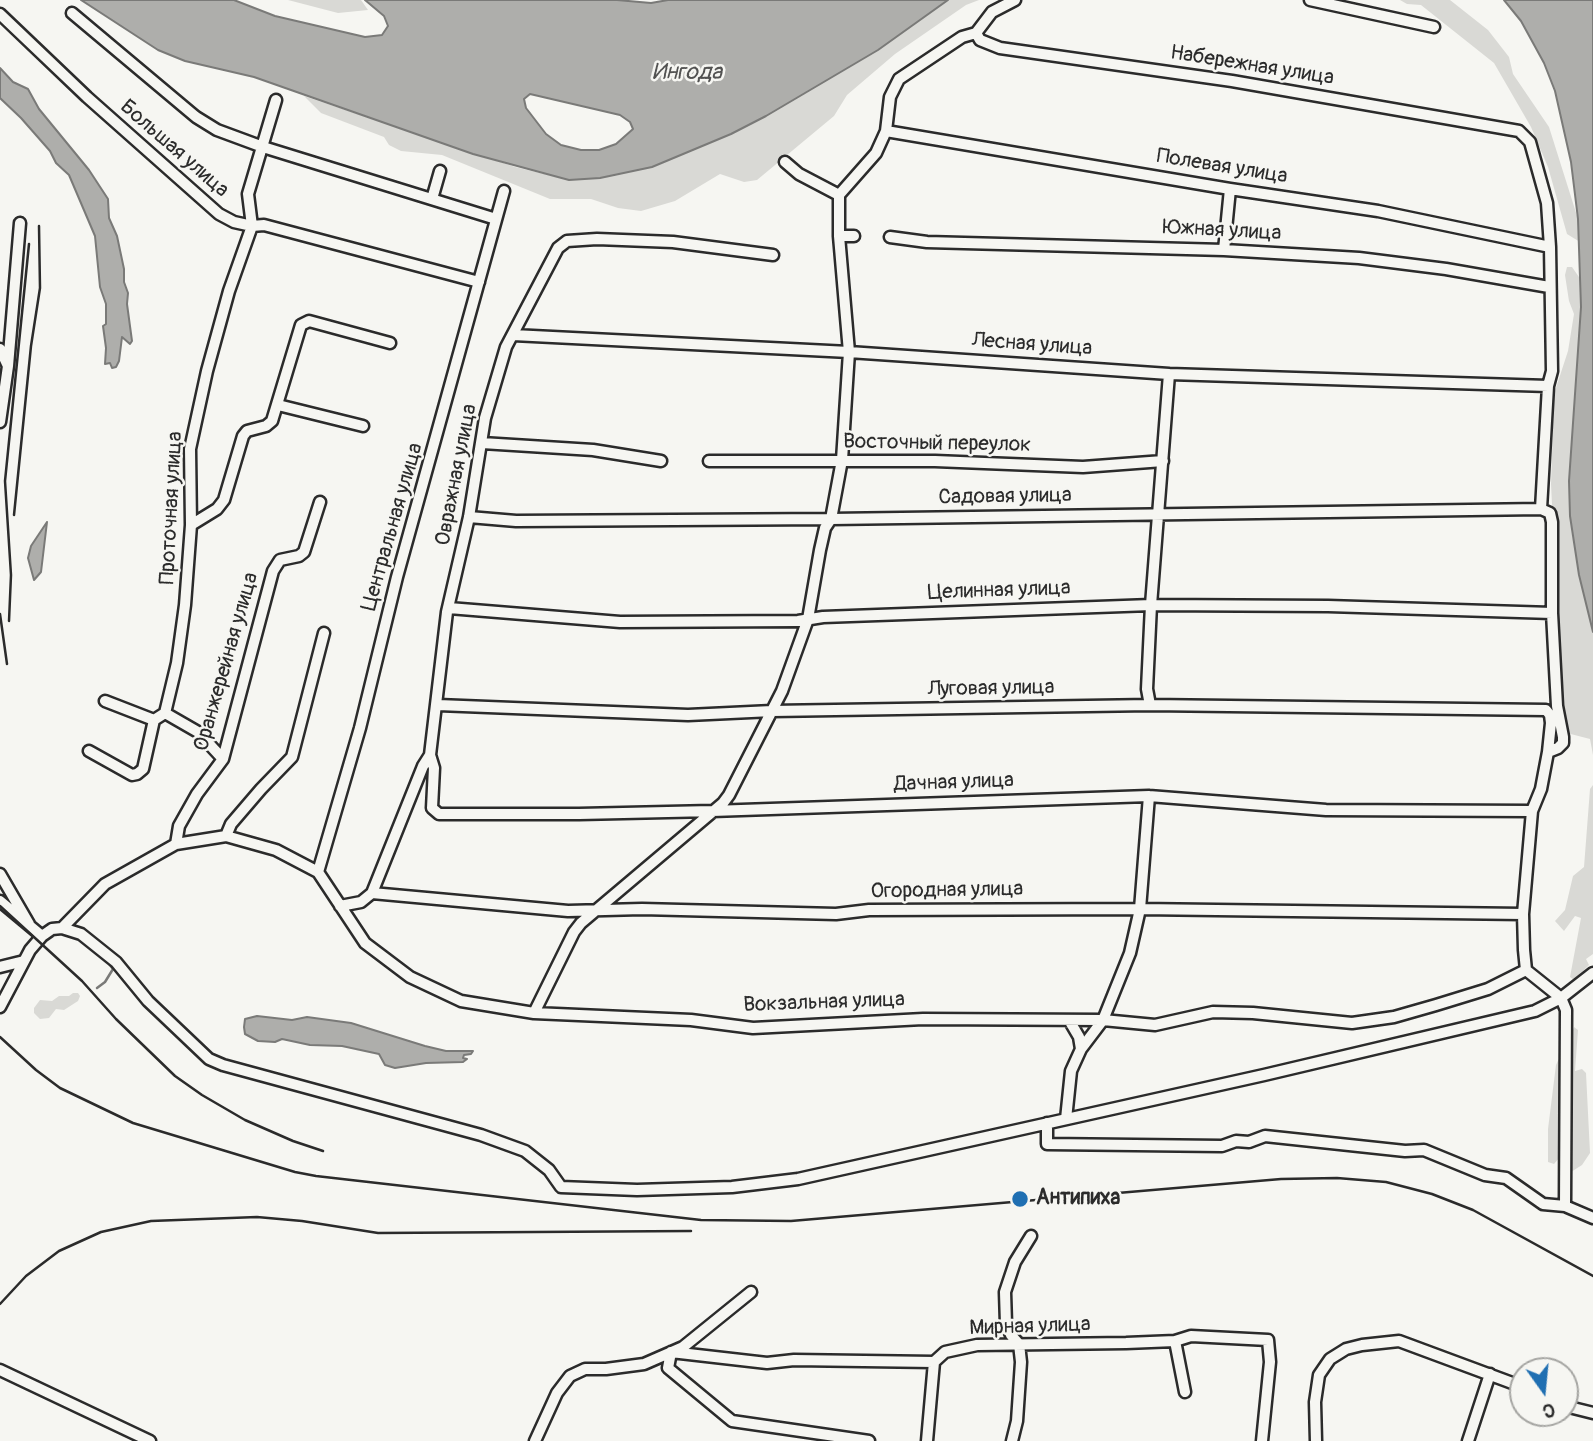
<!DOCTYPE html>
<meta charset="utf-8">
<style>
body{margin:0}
#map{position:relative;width:1593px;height:1441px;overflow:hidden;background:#f6f6f2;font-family:Pangolin,sans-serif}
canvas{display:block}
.north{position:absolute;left:1509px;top:1357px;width:70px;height:70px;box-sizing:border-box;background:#f6f6f2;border:2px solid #a5a5a2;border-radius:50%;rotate:165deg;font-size:19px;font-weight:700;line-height:28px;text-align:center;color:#2b2b2b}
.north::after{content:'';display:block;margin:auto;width:24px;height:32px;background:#1f6fb2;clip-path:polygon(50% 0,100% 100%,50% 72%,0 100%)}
</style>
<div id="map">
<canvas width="1593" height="1441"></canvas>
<div class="north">С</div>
</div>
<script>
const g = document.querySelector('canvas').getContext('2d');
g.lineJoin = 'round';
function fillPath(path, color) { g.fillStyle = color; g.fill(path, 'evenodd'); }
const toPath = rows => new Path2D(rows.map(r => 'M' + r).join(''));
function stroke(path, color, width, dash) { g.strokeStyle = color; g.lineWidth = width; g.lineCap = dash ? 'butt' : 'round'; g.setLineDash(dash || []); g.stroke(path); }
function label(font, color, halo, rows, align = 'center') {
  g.font = font + ' Pangolin,sans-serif'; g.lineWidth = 5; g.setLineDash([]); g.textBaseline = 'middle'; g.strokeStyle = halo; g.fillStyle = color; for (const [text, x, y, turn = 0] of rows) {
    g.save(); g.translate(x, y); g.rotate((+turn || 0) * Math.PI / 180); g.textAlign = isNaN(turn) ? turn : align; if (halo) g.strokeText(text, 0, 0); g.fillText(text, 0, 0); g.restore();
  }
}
fillPath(toPath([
 [288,0,361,0,368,10,338,13],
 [948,0,979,0,966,5,895,54,847,95,834,116,757,180,744,182,720,174,675,201,641,211,618,208,591,199,550,199,442,155,401,151,389,145,384,137,321,113,304,96,515,167,569,180,600,178,652,167,731,134,766,116,878,50],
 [1400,0,1450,0,1488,30,1509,57,1513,74,1549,127,1578,219,1580,242,1567,234,1548,167,1531,127,1494,63,1421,5,1407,4],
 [1567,267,1572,267,1581,280,1581,307,1569,481,1572,534,1593,632,1593,755,1590,739,1563,732,1551,484,1554,394,1568,351,1574,314,1569,301,1565,275],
 [1593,785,1593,954,1586,959,1589,965,1574,980,1570,977,1581,918,1575,916,1564,931,1555,921,1565,910,1573,876,1584,867,1590,789],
 [73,993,78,993,80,996,78,1001,64,1010,56,1009,49,1018,40,1019,34,1013,34,1008,40,1000,52,1001,59,996,69,996],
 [1574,1027,1578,1030,1575,1071,1582,1069,1586,1073,1590,1153,1582,1165,1571,1172,1569,1166,1571,1035],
 [1561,1054,1563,1067,1560,1157,1554,1164,1548,1162,1548,1129,1556,1065]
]), '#d9d9d5');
const water = toPath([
 [81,0,234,0,275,16,365,37,382,35,388,26,384,16,365,0,617,0,651,3,668,0,948,0,878,50,766,116,731,134,652,167,600,178,569,180,473,154,254,77,185,61,158,50,81,0],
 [530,94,620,115,630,122,633,129,616,144,599,150,581,150,561,145,546,134,526,108,524,99,530,94],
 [1504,0,1593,0,1593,632,1579,575,1570,516,1569,481,1581,307,1578,219,1571,162,1555,91,1544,63,1521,21,1504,0],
 [0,68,13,82,28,89,39,109,89,170,108,199,109,218,117,236,124,269,124,282,128,293,127,304,132,341,130,344,122,337,119,361,116,367,112,368,110,363,105,364,106,348,103,326,106,324,106,304,100,287,95,236,69,175,56,163,50,151,21,118,0,98,0,68],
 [47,522,41,572,34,580,28,558,31,546,47,522],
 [257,1016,292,1020,307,1017,351,1023,425,1046,446,1051,473,1051,471,1054,464,1055,463,1058,467,1059,463,1062,426,1063,395,1068,385,1065,379,1054,342,1046,310,1045,282,1039,275,1042,258,1041,245,1034,244,1027,245,1019,257,1016]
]);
fillPath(water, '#aeaeab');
stroke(water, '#7a7a78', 2);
stroke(toPath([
 [97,988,105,982,113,969,107,961]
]), '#7a7a78', 2.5);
const minor = toPath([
 [1310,0,1434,27],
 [72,13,196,117,217,130,263,147,496,219],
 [0,14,87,97,219,214,234,222,252,226,264,225,479,282],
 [976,33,980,40,1000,48,1232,81,1519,131,1530,142,1547,203,1550,247,1552,371,1548,386,1541,509,1550,513,1552,522,1552,613,1557,706,1563,737,1563,743,1558,748,1548,752,1541,789,1532,811,1523,914,1524,950,1526,970,1561,998,1566,1010,1565,1206,1593,1218],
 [886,131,1230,189,1378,211,1550,247],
 [785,162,799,174,839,195],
 [839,195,876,153,886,131,890,97,899,79,962,37,976,33,992,12,1015,0],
 [432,199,440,171],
 [839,236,854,236],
 [890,237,927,242,1224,250,1359,258,1446,269,1549,287],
 [1224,250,1230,189],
 [513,335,849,352,1169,374,1548,386],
 [0,349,8,366,0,422],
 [8,366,20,223],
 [278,405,363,426],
 [482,443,593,450,661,461],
 [709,461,935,461,1083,467,1163,461],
 [469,517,516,521,831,519,1541,509],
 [191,525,217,509,224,500,243,436,247,431,266,426,272,421,301,325,309,321,390,343],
 [449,608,620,622,798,621,823,617,1151,605,1328,606,1552,613],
 [105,701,154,720],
 [438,705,688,715,772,711,1150,705,1546,710,1550,715,1551,723,1548,752],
 [1150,705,1147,689,1151,605,1169,374],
 [165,713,198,732,223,759],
 [89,751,132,775,137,774,143,769,154,720,165,713,177,663,185,605,191,525,190,449,207,371,229,291,252,226,248,194,276,100],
 [430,755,434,768,432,808,439,814,579,814,712,811,1149,796,1326,810,1532,811],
 [226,836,231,824,261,789,292,757,324,633],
 [176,844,179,826,197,794,223,759,273,571,280,560,299,556,304,552,320,502],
 [318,872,360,728,397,577,504,191],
 [0,874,29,924],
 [372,893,568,911,642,909,836,914,869,910,1140,909,1523,914],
 [0,901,42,936],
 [340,906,361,902,372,893,423,766,430,755,447,612,469,517,485,418,506,347,558,248,567,241,597,239,673,242,773,255],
 [62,928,81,934,116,962,148,1001,209,1059,223,1065,481,1135,525,1151,549,1170,561,1187,637,1190,732,1187,798,1179,1264,1075,1535,1011,1561,998,1593,973],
 [0,967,24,961],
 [0,1007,30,950,42,936,52,929,62,928,105,884,176,844,226,836,276,850,318,872,365,943,410,977,461,1001,534,1013,691,1020,753,1028,923,1019,1103,1020,1155,1025,1213,1012,1253,1013,1352,1023,1394,1017,1436,1005,1488,989,1526,970],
 [534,1013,574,932,581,923,723,803,729,795,782,691,808,619,820,550,825,528,831,519,842,460,849,352,839,236,839,195],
 [1069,1020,1079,1037,1081,1049],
 [1066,1119,1071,1071,1081,1049,1103,1020,1130,953,1140,909,1149,796],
 [1047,1123,1047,1144,1222,1146,1236,1141,1249,1142,1265,1136,1405,1151,1424,1150,1485,1175,1506,1178,1543,1204,1565,1206],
 [1175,1341,1185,1392],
 [0,1370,150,1441],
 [1565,1406,1593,1413],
 [535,1441,557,1393,570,1376,585,1369,606,1369,644,1364,683,1347,751,1292],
 [869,1441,732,1421,668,1368,671,1352,767,1363,794,1360,934,1362,945,1352,977,1345,1126,1343,1175,1341,1191,1336,1268,1340,1270,1362,1262,1441],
 [927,1441,934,1362],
 [1012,1441,1017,1421,1021,1362,1019,1344,1011,1335,1006,1324,1005,1292,1015,1262,1031,1236],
 [1316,1441,1315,1402,1319,1375,1330,1359,1346,1349,1362,1345,1399,1341,1523,1387],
 [1468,1441,1490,1374]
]);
stroke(minor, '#2b2b2b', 15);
stroke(minor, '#f6f6f2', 10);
stroke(toPath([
 [14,515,31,346,40,288,39,226],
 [0,614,7,664],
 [9,621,11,575,5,481,29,244],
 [0,906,82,981,116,1019,175,1076,202,1095,245,1120,293,1141,323,1151],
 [0,1037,36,1070,60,1088,133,1123,295,1172,316,1176,701,1220,791,1221,1281,1179,1337,1178,1386,1182,1432,1194,1473,1210,1593,1276],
 [0,1304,26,1276,59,1251,101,1232,151,1221,257,1217,302,1221,378,1233,691,1231]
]), '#2b2b2b', 2.5);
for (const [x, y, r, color] of [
 [1020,1199,9,"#1f6fb2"]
]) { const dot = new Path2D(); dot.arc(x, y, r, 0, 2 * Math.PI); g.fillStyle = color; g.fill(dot); stroke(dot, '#f6f6f2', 2.5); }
label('21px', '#2b2b2b', '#f6f6f2', [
 ["Набережная улица",1252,66,9],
 ["Большая улица",174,149,41],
 ["Полевая улица",1222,167,9],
 ["Южная улица",1222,231,3],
 ["Лесная улица",1032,345,4],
 ["Восточный переулок",937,444,1],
 ["Овражная улица",457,475,-79],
 ["Садовая улица",1005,497,-1],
 ["Проточная улица",172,508,-87],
 ["Центральная улица",393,527,-74],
 ["Целинная улица",999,591,-2],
 ["Оранжерейная улица",227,662,-74],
 ["Луговая улица",991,689,-1],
 ["Дачная улица",954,783,-2],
 ["Огородная улица",947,891,-1],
 ["Вокзальная улица",824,1003,-2],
 ["Мирная улица",1030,1327,-2]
]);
label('bold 21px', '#2b2b2b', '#f6f6f2', [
 ["Антипиха",1036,1199]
], 'left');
label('italic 23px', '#525251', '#f6f6f2', [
 ["Ингода",687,73]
]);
</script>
